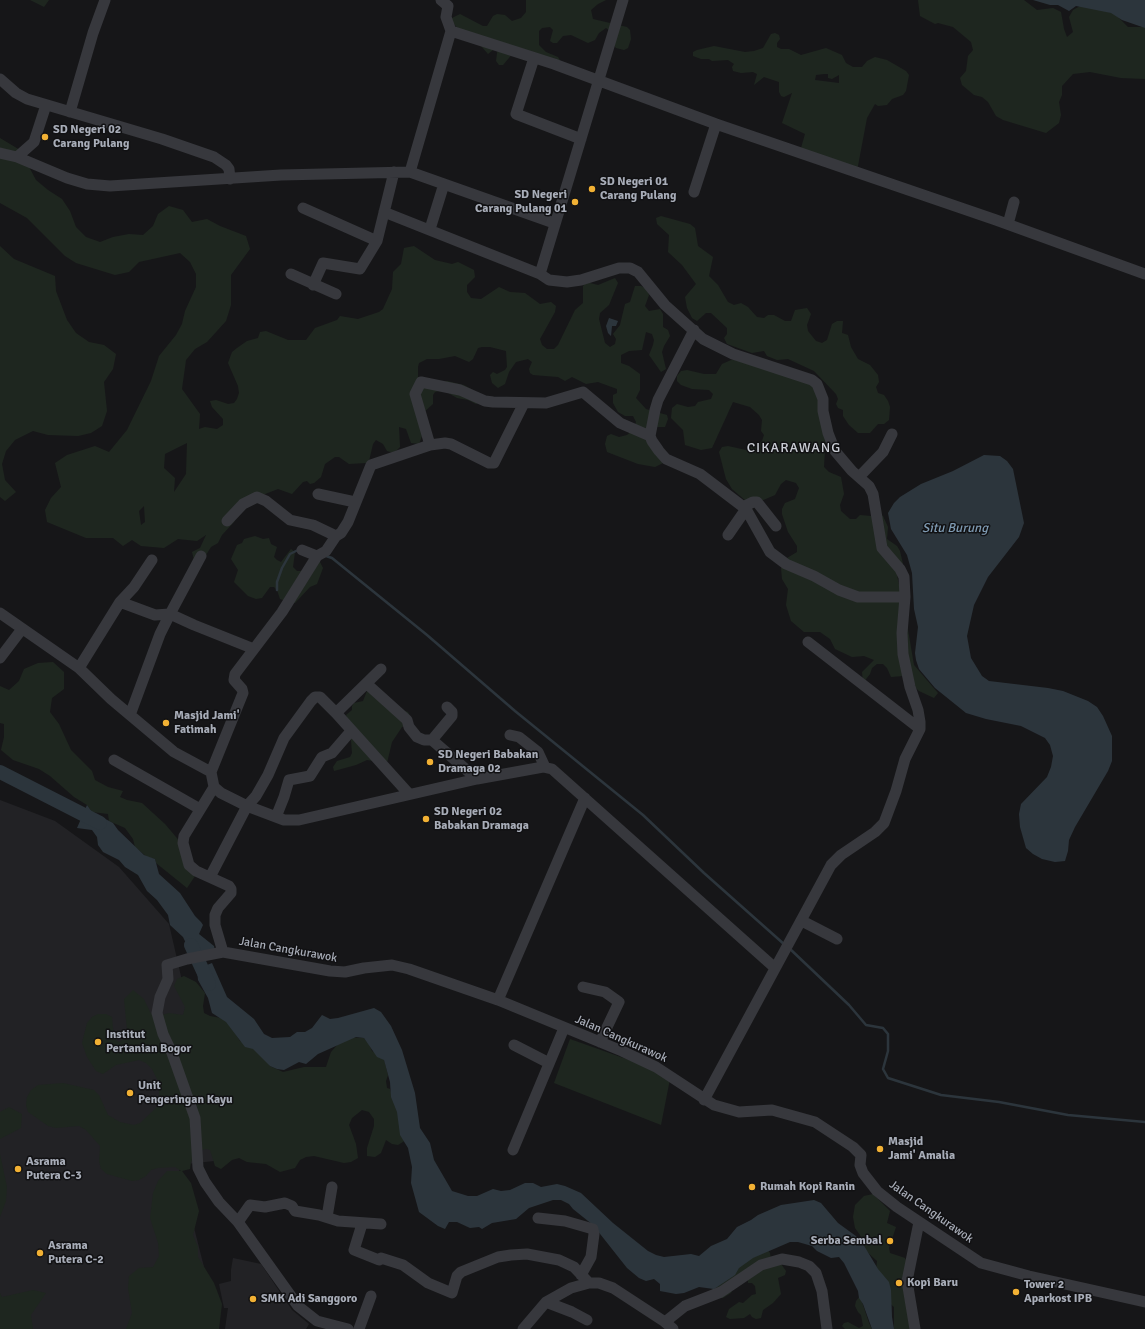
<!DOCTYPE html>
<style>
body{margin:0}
canvas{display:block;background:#161618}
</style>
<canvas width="1145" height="1329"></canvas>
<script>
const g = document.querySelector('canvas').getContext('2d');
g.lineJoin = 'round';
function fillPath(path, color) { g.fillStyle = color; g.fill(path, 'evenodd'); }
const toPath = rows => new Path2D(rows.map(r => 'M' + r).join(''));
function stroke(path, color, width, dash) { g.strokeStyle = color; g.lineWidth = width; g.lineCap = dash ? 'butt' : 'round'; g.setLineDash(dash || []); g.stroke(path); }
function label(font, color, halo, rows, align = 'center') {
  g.font = font + ' Signika,sans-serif'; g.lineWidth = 3; g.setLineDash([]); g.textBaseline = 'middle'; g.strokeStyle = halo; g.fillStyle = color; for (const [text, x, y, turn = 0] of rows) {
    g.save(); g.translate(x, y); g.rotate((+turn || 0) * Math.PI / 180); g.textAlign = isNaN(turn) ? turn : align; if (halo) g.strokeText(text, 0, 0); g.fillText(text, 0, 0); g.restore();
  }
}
fillPath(toPath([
 [0,800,55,821,119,867,169,924,223,1160,178,1165,217,1318,216,1329,0,1329],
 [233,1258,261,1264,292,1310,309,1324,306,1329,225,1329,228,1308,224,1308,219,1284,231,1281,231,1270]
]), '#222225');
fillPath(toPath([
 [30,0,49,0,44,7],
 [526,0,606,0,598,4,591,10,593,19,627,27,630,30,631,39,628,48,624,50,616,48,611,42,609,30,606,28,599,33,595,40,588,43,571,35,563,36,557,43,553,43,550,41,553,30,550,27,542,28,539,31,539,45,546,52,558,57,563,65,514,52,503,65,499,65,496,61,498,46,488,54,475,39,461,32,452,22,452,18,460,14,483,26,487,26,493,16,497,14,505,15,512,21,521,18,526,12],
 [918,0,1024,0,1037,10,1053,8,1061,12,1064,29,1067,37,1073,32,1069,17,1073,10,1080,6,1089,6,1115,14,1128,27,1145,27,1145,79,1121,78,1090,72,1073,74,1062,86,1062,95,1059,102,1061,115,1059,123,1046,133,1003,120,996,116,988,102,982,97,974,95,962,85,960,78,966,71,968,56,973,50,971,42,953,27,938,23,935,24,920,16],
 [775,33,779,35,780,39,777,43,777,47,781,49,789,49,801,55,826,48,842,55,846,63,853,67,862,67,867,61,875,57,887,60,906,71,909,75,906,91,903,95,892,99,887,105,878,106,875,104,867,118,857,171,801,148,805,134,782,123,792,93,784,97,781,96,779,92,779,82,764,77,754,85,757,74,753,72,741,73,733,71,732,67,734,64,728,60,712,61,709,59,701,59,693,56,693,52,697,50,714,46,745,52,754,51,763,48,771,34],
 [824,74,828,74,828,78,832,79,839,75,839,83,815,80,816,75],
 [0,138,25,153,29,167,36,180,48,190,62,199,70,211,76,227,86,237,100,242,113,237,129,234,143,235,153,226,158,214,169,206,183,210,192,222,207,219,220,226,246,236,250,249,231,275,231,305,226,321,207,342,195,349,186,360,182,389,200,414,199,429,205,427,217,429,223,425,223,419,212,407,210,401,216,400,228,404,234,403,237,399,239,393,238,386,228,363,232,352,237,348,247,341,258,338,260,332,266,331,288,340,306,340,315,328,337,320,340,316,358,319,379,312,383,309,392,289,393,272,401,264,404,248,414,246,435,260,452,264,458,262,474,270,475,277,467,285,467,292,471,298,481,299,499,287,510,292,525,293,540,304,551,302,556,306,555,312,540,339,542,345,547,349,554,349,558,345,575,310,583,303,583,286,586,282,598,285,615,278,618,283,609,305,600,313,599,319,605,343,610,347,615,344,616,339,613,334,620,325,625,304,630,302,635,286,641,286,647,289,649,295,645,306,649,311,660,309,663,314,663,327,668,330,670,336,664,346,662,352,666,369,661,372,649,355,653,345,654,340,652,334,646,332,642,350,629,351,621,355,621,363,629,366,640,374,640,390,636,398,646,409,667,415,668,419,665,427,653,427,663,463,655,467,638,464,607,452,605,444,607,436,611,434,619,437,627,435,633,430,636,422,633,416,625,416,618,412,613,403,613,395,617,393,617,389,598,382,586,384,572,377,565,381,558,377,533,375,530,373,529,369,532,362,528,359,516,362,509,372,505,384,498,388,492,383,490,375,493,372,497,374,505,370,507,367,506,351,490,347,482,347,478,348,473,359,469,362,455,356,439,359,427,359,419,363,418,367,418,379,433,384,447,381,464,385,473,390,480,402,476,404,468,400,457,398,443,390,435,392,433,395,433,404,424,412,422,436,419,444,411,443,406,429,399,427,400,447,394,453,387,451,383,444,376,440,373,444,369,461,366,463,349,464,339,457,335,457,325,464,321,477,314,483,310,484,307,481,303,482,292,494,278,489,247,501,234,522,222,535,218,543,211,547,201,563,194,560,192,552,200,548,206,535,197,541,178,539,164,548,141,546,132,540,123,546,113,538,86,538,47,522,45,510,51,498,61,487,55,463,67,455,95,446,109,452,127,430,151,381,159,356,176,335,182,324,185,311,196,287,196,274,190,262,180,253,139,262,129,272,115,275,76,263,65,256,27,218,0,203],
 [187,443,186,474,174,492,175,478,164,468,165,454],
 [144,506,145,522,141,525,139,511],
 [661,216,690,224,695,228,698,246,713,257,709,276,718,285,728,302,734,305,741,303,748,307,757,317,764,318,768,315,774,315,785,321,791,321,795,310,807,308,811,314,807,325,808,331,816,341,822,343,827,340,832,324,837,321,843,321,842,333,848,335,851,347,858,359,870,365,878,375,879,382,876,387,878,393,884,395,888,401,890,407,889,420,884,424,878,424,870,433,858,433,849,425,843,416,843,410,838,408,836,404,838,399,836,394,814,371,788,359,777,360,767,356,764,351,752,353,727,344,724,338,727,334,727,328,711,313,706,313,697,321,692,318,687,308,685,297,696,284,682,265,668,252,669,235,657,224,656,218],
 [0,246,14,259,55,276,56,291,67,320,76,333,89,342,104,345,116,354,113,369,104,382,107,411,102,426,91,433,78,436,48,435,33,431,15,440,6,451,2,464,5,480,16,492,5,501,0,497],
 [738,357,814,385,828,437,825,449,824,467,829,472,841,477,844,494,840,505,841,511,850,519,856,519,860,515,871,516,877,514,883,516,888,527,887,539,897,546,900,551,903,564,897,575,899,585,908,594,907,624,914,665,938,693,934,698,919,691,903,676,891,677,887,668,883,664,877,664,872,668,870,674,863,683,862,672,874,660,864,656,852,657,835,649,830,639,820,632,804,632,791,621,786,605,788,589,782,579,781,568,787,558,797,552,797,546,788,532,782,514,782,509,785,503,795,499,799,488,796,483,786,480,781,484,775,495,754,504,746,501,732,489,726,479,719,452,722,447,728,446,746,450,762,441,764,435,761,431,762,420,759,415,750,407,733,402,712,448,701,450,685,445,683,430,671,418,672,408,677,404,688,407,695,406,698,402,711,399,713,394,709,390,692,389,681,385,677,381,677,376,681,371,687,370,704,374,716,374,722,364],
 [255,536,263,539,269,538,271,544,277,547,274,557,277,560,281,562,291,549,295,552,293,567,297,571,301,571,318,558,323,568,317,584,310,587,295,603,291,603,280,599,277,590,274,587,270,587,262,598,256,599,248,596,234,582,238,570,231,559,237,545,242,543,244,539],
 [53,662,64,672,64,689,52,698,50,712,59,724,71,750,92,771,95,780,108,787,123,791,120,797,127,800,142,803,165,824,187,850,195,876,187,888,156,863,155,859,147,857,135,847,133,839,125,828,109,821,108,814,92,812,87,805,74,797,50,776,39,769,13,760,1,750,4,737,4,724,0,723,0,686,9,690,19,681,24,669,38,663],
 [367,691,399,709,408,712,412,720,411,724,402,727,392,742,387,763,367,760,356,765,334,771,333,767,337,761,350,757,352,753,350,727,346,715,352,710,352,706,354,703,363,701],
 [184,976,196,982,205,993,203,1006,204,1013,210,1016,226,1019,240,1041,260,1049,270,1066,283,1072,304,1067,326,1067,331,1052,344,1037,364,1038,369,1044,372,1051,384,1059,388,1075,386,1081,387,1088,390,1089,395,1104,400,1108,406,1140,398,1145,392,1144,386,1140,381,1153,375,1157,367,1156,367,1148,374,1126,374,1119,369,1112,362,1110,352,1118,349,1125,356,1144,358,1158,351,1162,344,1163,314,1156,306,1157,300,1160,295,1168,280,1172,266,1164,247,1162,239,1158,232,1160,221,1169,215,1166,210,1150,206,1149,198,1151,191,1162,190,1169,182,1171,191,1183,199,1211,193,1235,198,1247,198,1257,214,1283,222,1304,219,1329,126,1329,132,1313,128,1288,129,1276,139,1268,153,1267,159,1256,158,1243,150,1218,153,1193,158,1181,167,1171,181,1171,175,1167,158,1168,151,1170,146,1176,139,1180,132,1181,107,1174,101,1169,99,1161,100,1146,86,1130,79,1126,56,1128,48,1126,28,1112,26,1105,27,1097,31,1090,38,1085,63,1083,94,1090,99,1095,108,1115,120,1122,134,1125,140,1123,157,1107,159,1100,159,1083,152,1069,146,1063,139,1060,116,1065,103,1074,96,1071,87,1057,82,1043,87,1023,92,1017,98,1014,106,1014,112,1017,114,1038,119,1042,125,1038,127,1030,124,999,133,990,144,999,150,1012,154,1017,169,1013,183,1015,185,1007,174,986,177,979],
 [570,1039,646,1066,670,1079,661,1125,554,1083],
 [9,1107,22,1114,21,1128,0,1139,0,1112],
 [0,1154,7,1187,6,1201,0,1217],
 [873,1194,890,1211,887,1223,896,1227,889,1248,890,1253,905,1258,907,1262,908,1271,902,1277,912,1329,894,1329,894,1307,888,1302,876,1272,877,1261,866,1251,860,1235,855,1228,853,1217,855,1205,864,1196],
 [768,1250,770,1253,771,1260,779,1261,786,1271,785,1275,778,1278,781,1294,773,1303,763,1310,761,1318,756,1319,752,1317,750,1314,744,1318,730,1319,726,1317,729,1309,739,1302,743,1303,752,1295,756,1294,755,1286,752,1283,748,1283,748,1272,734,1286,731,1293,723,1298,715,1297,712,1290,713,1286,731,1268],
 [33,1290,46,1293,31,1315,33,1329,0,1329,0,1293,2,1297],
 [860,1296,869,1323,872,1329,845,1329,842,1326,844,1323,848,1322,859,1328,863,1326,861,1315,858,1312,855,1306,856,1301]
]), '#1e261f');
fillPath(toPath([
 [1033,0,1145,0,1145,28,1122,20,1111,13,1076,6,1069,11,1058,5,1050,5],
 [609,318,618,321,616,326,612,326,611,336,608,333,606,326],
 [984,455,1000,456,1007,461,1013,469,1024,523,1019,537,988,577,974,605,967,636,971,658,982,676,989,681,1048,688,1063,691,1088,701,1097,707,1103,716,1112,736,1112,761,1108,771,1075,827,1069,840,1068,851,1065,861,1055,862,1042,859,1033,854,1026,848,1020,827,1019,814,1021,804,1047,777,1051,767,1053,756,1050,745,1045,738,1021,726,986,719,966,713,935,688,919,669,916,660,915,653,918,627,914,609,912,573,907,555,891,529,888,513,894,503,900,497,921,484,953,471],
 [87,805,92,812,113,823,118,830,144,855,155,859,159,874,180,893,195,916,201,922,203,925,199,934,214,946,215,952,192,956,183,937,170,925,168,915,157,900,147,891,138,875,125,867,119,860,103,852,98,845,97,837,92,830,77,828],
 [212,963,227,997,254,1019,264,1034,272,1038,290,1037,297,1032,305,1032,312,1028,322,1015,330,1019,338,1018,374,1008,381,1012,391,1026,402,1050,415,1093,420,1128,430,1143,434,1160,452,1191,468,1196,477,1196,493,1189,501,1191,510,1190,525,1183,533,1183,541,1187,557,1184,565,1186,581,1193,613,1223,648,1251,656,1255,664,1257,691,1254,699,1256,711,1246,727,1239,737,1227,751,1220,758,1215,781,1205,814,1200,821,1203,838,1223,860,1239,878,1269,889,1282,891,1290,892,1317,894,1329,872,1329,863,1304,859,1298,858,1291,844,1263,839,1257,831,1258,817,1251,812,1246,798,1242,790,1242,753,1258,739,1268,735,1275,714,1289,699,1287,684,1293,676,1294,660,1291,660,1284,654,1279,646,1281,639,1278,627,1268,593,1225,573,1209,569,1204,561,1200,553,1200,529,1208,516,1219,492,1223,482,1229,479,1227,470,1228,457,1222,449,1222,445,1229,438,1226,419,1212,411,1183,412,1167,408,1148,400,1135,397,1112,391,1097,390,1082,384,1060,377,1057,364,1038,356,1037,318,1054,306,1064,299,1062,284,1070,277,1069,270,1066,253,1049,245,1047,226,1022,212,1013,208,998,198,980,197,969]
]), '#2c353c');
stroke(toPath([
 [326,556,332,558,427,635,515,711,643,815,704,873,785,945],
 [277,590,277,582,282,568,290,554,298,550],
 [789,948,849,1005,866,1025,883,1028,888,1034,888,1051,883,1069,888,1078,941,1095,999,1102,1068,1115,1145,1122]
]), '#2c353c', 2.5);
stroke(toPath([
 [0,772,100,823],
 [191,945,209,984]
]), '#2c353c', 14);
stroke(toPath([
 [441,0,448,6,446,17,451,31,554,64,716,124,996,220,1145,274],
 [623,0,540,274,549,280,567,282,581,280,619,268,630,268,638,272,665,305,703,339,733,354,812,380,817,384,823,399,823,411,828,433,835,451,852,471,869,486,873,494,882,548,900,569,904,577,905,597,902,633,903,654,910,687,918,710,920,722,920,729,905,759,896,791,884,823,875,832,841,855,831,865,704,1100],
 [534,58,516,114,581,139],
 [0,79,16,93,27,99,162,139,214,157,226,165,229,169,230,179],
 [70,112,93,33,105,0],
 [0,153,17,157,67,178,87,184,110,186,281,175,410,172,554,223],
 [17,157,34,142,46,105],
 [410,172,451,31],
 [694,192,716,124],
 [303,208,377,241],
 [384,212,540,274],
 [1008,224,1014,202],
 [430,229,444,184],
 [291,274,336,294],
 [313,285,323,263,360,269,377,241,394,172],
 [694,330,658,400,655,410,650,436,652,441,659,451,666,459,700,474,746,509,770,552,786,564,814,576,839,590,858,597,905,597],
 [430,445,415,394,421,382,460,390,485,401,493,402,546,403,583,392,620,423,650,436],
 [859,477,883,452,892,434],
 [318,494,355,502],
 [743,507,753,502,757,502,776,526],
 [227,521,243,504,257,497,266,501,290,520,313,525,336,536],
 [728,535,746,509],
 [302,550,317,556],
 [201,556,170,614,194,625,254,649],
 [120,602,155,615,170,614],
 [0,613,79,668,111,699,174,752,211,772,214,787,221,793,247,806,284,820,299,820,477,779,543,767,552,769,775,968],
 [808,642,920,729],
 [0,658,22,629],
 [79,668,120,602,134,587,152,560],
 [381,669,336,713,409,794],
 [367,684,407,720,409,727,417,737,424,740,432,740,477,779],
 [130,715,160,634,170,614],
 [510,735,519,737,538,752,545,767],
 [432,740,452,716,452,712,447,707],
 [114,760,200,809],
 [211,772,243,693,242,689,234,680,235,674,282,612,317,556,326,551,336,536,341,533,348,522,371,465,430,445,445,443,451,444,489,463,494,463,524,403],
 [214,787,184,836,183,843,189,865,196,871,229,886,231,889,231,893,218,908,215,915,215,925,223,952],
 [276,817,284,797,289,780,310,776,322,757,332,753,351,731],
 [210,877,247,806,256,796,268,775,284,738,311,701,315,697,320,697,336,713],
 [802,921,837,939],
 [583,987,605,992,619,1002,600,1042],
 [498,1000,585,798],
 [514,1045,549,1063],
 [513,1150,564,1028],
 [327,1217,332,1187],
 [538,1218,565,1221,593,1229,594,1234,591,1257,581,1275],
 [238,1222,250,1205,265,1207,285,1203,292,1206,295,1211,319,1215,338,1221,381,1224],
 [362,1224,354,1250,379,1260,381,1258,403,1265,428,1283,452,1293,457,1276,461,1272,498,1257,511,1255,527,1254,559,1260,574,1267,589,1283],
 [546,1302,572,1312,587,1320],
 [665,1322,673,1329],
 [348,1329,317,1321,298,1306,238,1222,219,1202,205,1182,198,1168,195,1118,172,1053,163,1034,157,1013,160,997,168,979,167,965,187,959,223,952,330,971,345,972,364,968,392,965,409,969,498,1000,622,1051,656,1067,714,1105,739,1112,772,1110,815,1122,853,1147,861,1155,860,1165,863,1173,877,1191,897,1207,981,1263,1029,1276,1145,1302],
 [359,1329,371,1296],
 [523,1329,546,1302,571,1288,589,1283,599,1283,613,1288,665,1322,685,1306,721,1292,761,1265,782,1259,799,1262,809,1266,816,1273,822,1291,827,1329],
 [915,1329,907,1281,919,1222]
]), '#37383d', 11);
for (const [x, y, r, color] of [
 [45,137,4,"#f2b134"],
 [592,189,4,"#f2b134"],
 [575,202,4,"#f2b134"],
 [166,723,4,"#f2b134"],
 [430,762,4,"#f2b134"],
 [426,819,4,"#f2b134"],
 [98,1042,4,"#f2b134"],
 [130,1093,4,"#f2b134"],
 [880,1149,4,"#f2b134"],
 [18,1169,4,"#f2b134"],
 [752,1187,4,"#f2b134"],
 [890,1241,4,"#f2b134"],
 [40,1253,4,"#f2b134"],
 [899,1283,4,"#f2b134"],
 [1016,1292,4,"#f2b134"],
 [253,1299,4,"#f2b134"]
]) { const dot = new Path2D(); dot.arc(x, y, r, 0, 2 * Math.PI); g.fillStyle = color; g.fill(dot); stroke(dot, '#111113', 1.5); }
label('bold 12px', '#a8adb8', '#111113', [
 ["SD Negeri 02",53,130],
 ["Carang Pulang",53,144],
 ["SD Negeri 01",600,182],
 ["Carang Pulang",600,196],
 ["SD Negeri",567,195,"right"],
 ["Carang Pulang 01",567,209,"right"],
 ["Masjid Jami'",174,716],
 ["Fatimah",174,730],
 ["SD Negeri Babakan",438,755],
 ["Dramaga 02",438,769],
 ["SD Negeri 02",434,812],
 ["Babakan Dramaga",434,826],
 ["Institut",106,1035],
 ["Pertanian Bogor",106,1049],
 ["Unit",138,1086],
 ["Pengeringan Kayu",138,1100],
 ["Masjid",888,1142],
 ["Jami' Amalia",888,1156],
 ["Asrama",26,1162],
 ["Putera C-3",26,1176],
 ["Rumah Kopi Ranin",760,1187],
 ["Serba Sembal",882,1241,"right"],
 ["Asrama",48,1246],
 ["Putera C-2",48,1260],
 ["Kopi Baru",907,1283],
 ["Tower 2",1024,1285],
 ["Aparkost IPB",1024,1299],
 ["SMK Adi Sanggoro",261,1299]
], 'left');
label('12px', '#a8adb8', '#111113', [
 ["Jalan Cangkurawok",288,950,10],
 ["Jalan Cangkurawok",621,1039,24],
 ["Jalan Cangkurawok",931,1212,35]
]);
label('italic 13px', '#7f9bb3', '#111113', [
 ["Situ Burung",955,529]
]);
g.letterSpacing = '1px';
label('14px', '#c9ccd4', '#111113', [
 ["CIKARAWANG",794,448]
]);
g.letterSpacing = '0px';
</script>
